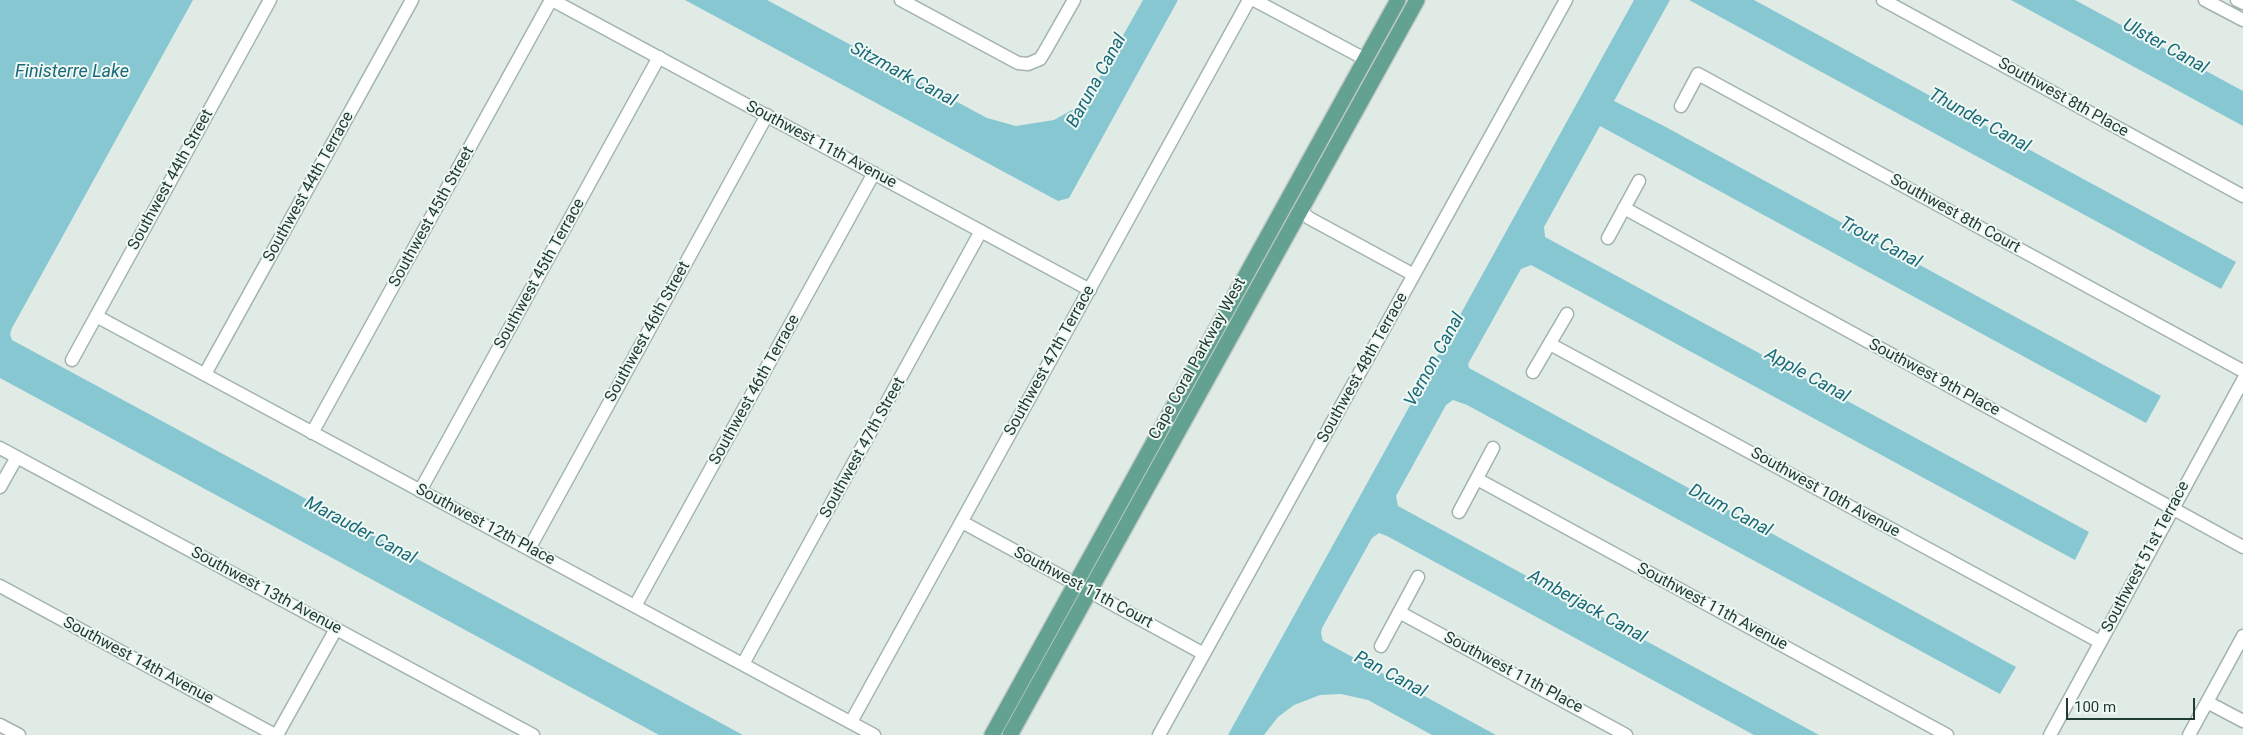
<!DOCTYPE html>
<style>
body{margin:0}
#map{position:relative;width:2243px;height:735px;overflow:hidden;background:#e0ebe6;font-family:Roboto,sans-serif}
canvas{display:block}
.scale{position:absolute;left:2066px;top:698px;width:129px;height:22px;box-sizing:border-box;border:2px solid #203c34;border-top:0;padding-left:6px;font-size:15px;line-height:18px;white-space:nowrap;color:#203c34;-webkit-text-stroke:4px #f0f8f4;paint-order:stroke}
</style>
<div id="map">
<canvas width="2243" height="735"></canvas>
<div class="scale">100 m</div>
</div>
<script>
const g = document.querySelector('canvas').getContext('2d');
g.lineJoin = 'round';
function fillPath(path, color) { g.fillStyle = color; g.fill(path, 'evenodd'); }
const toPath = rows => new Path2D(rows.map(r => 'M' + r).join(''));
function stroke(path, color, width, dash) { g.strokeStyle = color; g.lineWidth = width; g.lineCap = dash ? 'butt' : 'round'; g.setLineDash(dash || []); g.stroke(path); }
function label(font, color, halo, rows, align = 'center') {
  g.font = font + ' Roboto,sans-serif'; g.lineWidth = 4; g.setLineDash([]); g.textBaseline = 'middle'; g.strokeStyle = halo; g.fillStyle = color; for (const [text, x, y, turn = 0] of rows) {
    g.save(); g.translate(x, y); g.rotate((+turn || 0) * Math.PI / 180); g.textAlign = isNaN(turn) ? turn : align; if (halo) g.strokeText(text, 0, 0); g.fillText(text, 0, 0); g.restore();
  }
}
fillPath(toPath([
 [0,0,193,0,12,328,10,334,12,340,743,735,659,735,0,378],
 [685,0,767,0,987,118,1016,126,1054,120,1079,106,1093,89,1143,0,1178,0,1069,198,1058,201],
 [1634,0,1670,0,1614,101,1662,125,2161,396,2146,423,1600,126,1544,227,1545,237,2089,532,2075,560,1531,265,1521,269,1468,364,1469,368,2016,667,2000,694,1467,405,1453,400,1446,405,1396,496,1398,506,1819,735,1754,735,1387,536,1379,533,1372,538,1322,628,1321,633,1323,641,1496,735,1432,735,1368,700,1341,694,1320,695,1294,705,1278,717,1264,735,1228,735],
 [1689,0,1754,0,2236,262,2221,289],
 [2011,0,2075,0,2243,91,2243,126]
]), '#86c7d2');
const minor = toPath([
 [552,0,1090,290],
 [901,0,1018,63,1028,64,1040,59,1045,51,1074,0],
 [1254,0,1365,59],
 [1883,0,2243,196],
 [2205,0,2243,20],
 [2237,0,2243,3],
 [1681,106,1698,74,2243,371],
 [1624,208,2243,547],
 [1300,210,1309,218,1414,275],
 [1608,238,1639,181],
 [96,316,874,735],
 [1550,344,2100,642],
 [72,360,270,0],
 [1533,372,1567,314],
 [205,374,412,0],
 [312,433,551,0],
 [0,448,533,735],
 [1477,479,1947,735],
 [0,487,17,457],
 [420,491,659,57],
 [1459,512,1493,448],
 [962,522,1204,654],
 [529,549,767,115],
 [0,586,275,735],
 [635,606,874,173],
 [1399,612,1626,735],
 [1381,646,1418,577],
 [743,664,981,231],
 [2207,702,2243,721],
 [851,722,1249,0],
 [0,725,19,735],
 [277,735,336,629],
 [1159,735,1566,0],
 [2050,735,2243,380],
 [2189,735,2243,636]
]);
const major = toPath([
 [992,735,1398,0],
 [1010,735,1417,0]
]);
stroke(minor, '#a3b3ad', 15);
stroke(major, '#c1c8c6', 18);
stroke(minor, '#fff', 12);
stroke(major, '#63a291', 15);
label('16px', '#203c34', '#f0f8f4', [
 ["Southwest 8th Place",2063,98,29],
 ["Southwest 11th Avenue",821,145,28],
 ["Southwest 44th Street",171,180,-61],
 ["Southwest 44th Terrace",309,187,-61],
 ["Southwest 8th Court",1955,214,29],
 ["Southwest 45th Street",432,217,-61],
 ["Southwest 45th Terrace",540,274,-61],
 ["Southwest 46th Street",648,332,-61],
 ["Cape Coral Parkway West",1198,359,-61],
 ["Southwest 47th Terrace",1050,361,-61],
 ["Southwest 48th Terrace",1363,368,-61],
 ["Southwest 9th Place",1934,378,28],
 ["Southwest 46th Terrace",755,390,-61],
 ["Southwest 47th Street",863,448,-61],
 ["Southwest 10th Avenue",1825,493,29],
 ["Southwest 12th Place",485,525,28],
 ["Southwest 51st Terrace",2146,557,-62],
 ["Southwest 11th Court",1083,588,28],
 ["Southwest 13th Avenue",266,591,28],
 ["Southwest 11th Avenue",1712,607,28],
 ["Southwest 14th Avenue",138,661,28],
 ["Southwest 11th Place",1513,673,28]
]);
label('italic 18px', '#196a79', '#f0f8f4', [
 ["Ulster Canal",2165,47,29],
 ["Finisterre Lake",72,72],
 ["Sitzmark Canal",903,75,28],
 ["Baruna Canal",1097,81,-61],
 ["Thunder Canal",1979,121,29],
 ["Trout Canal",1880,243,28],
 ["Vernon Canal",1435,360,-61],
 ["Apple Canal",1807,376,29],
 ["Drum Canal",1730,511,28],
 ["Marauder Canal",360,531,28],
 ["Amberjack Canal",1587,607,29],
 ["Pan Canal",1390,675,28]
]);
</script>
